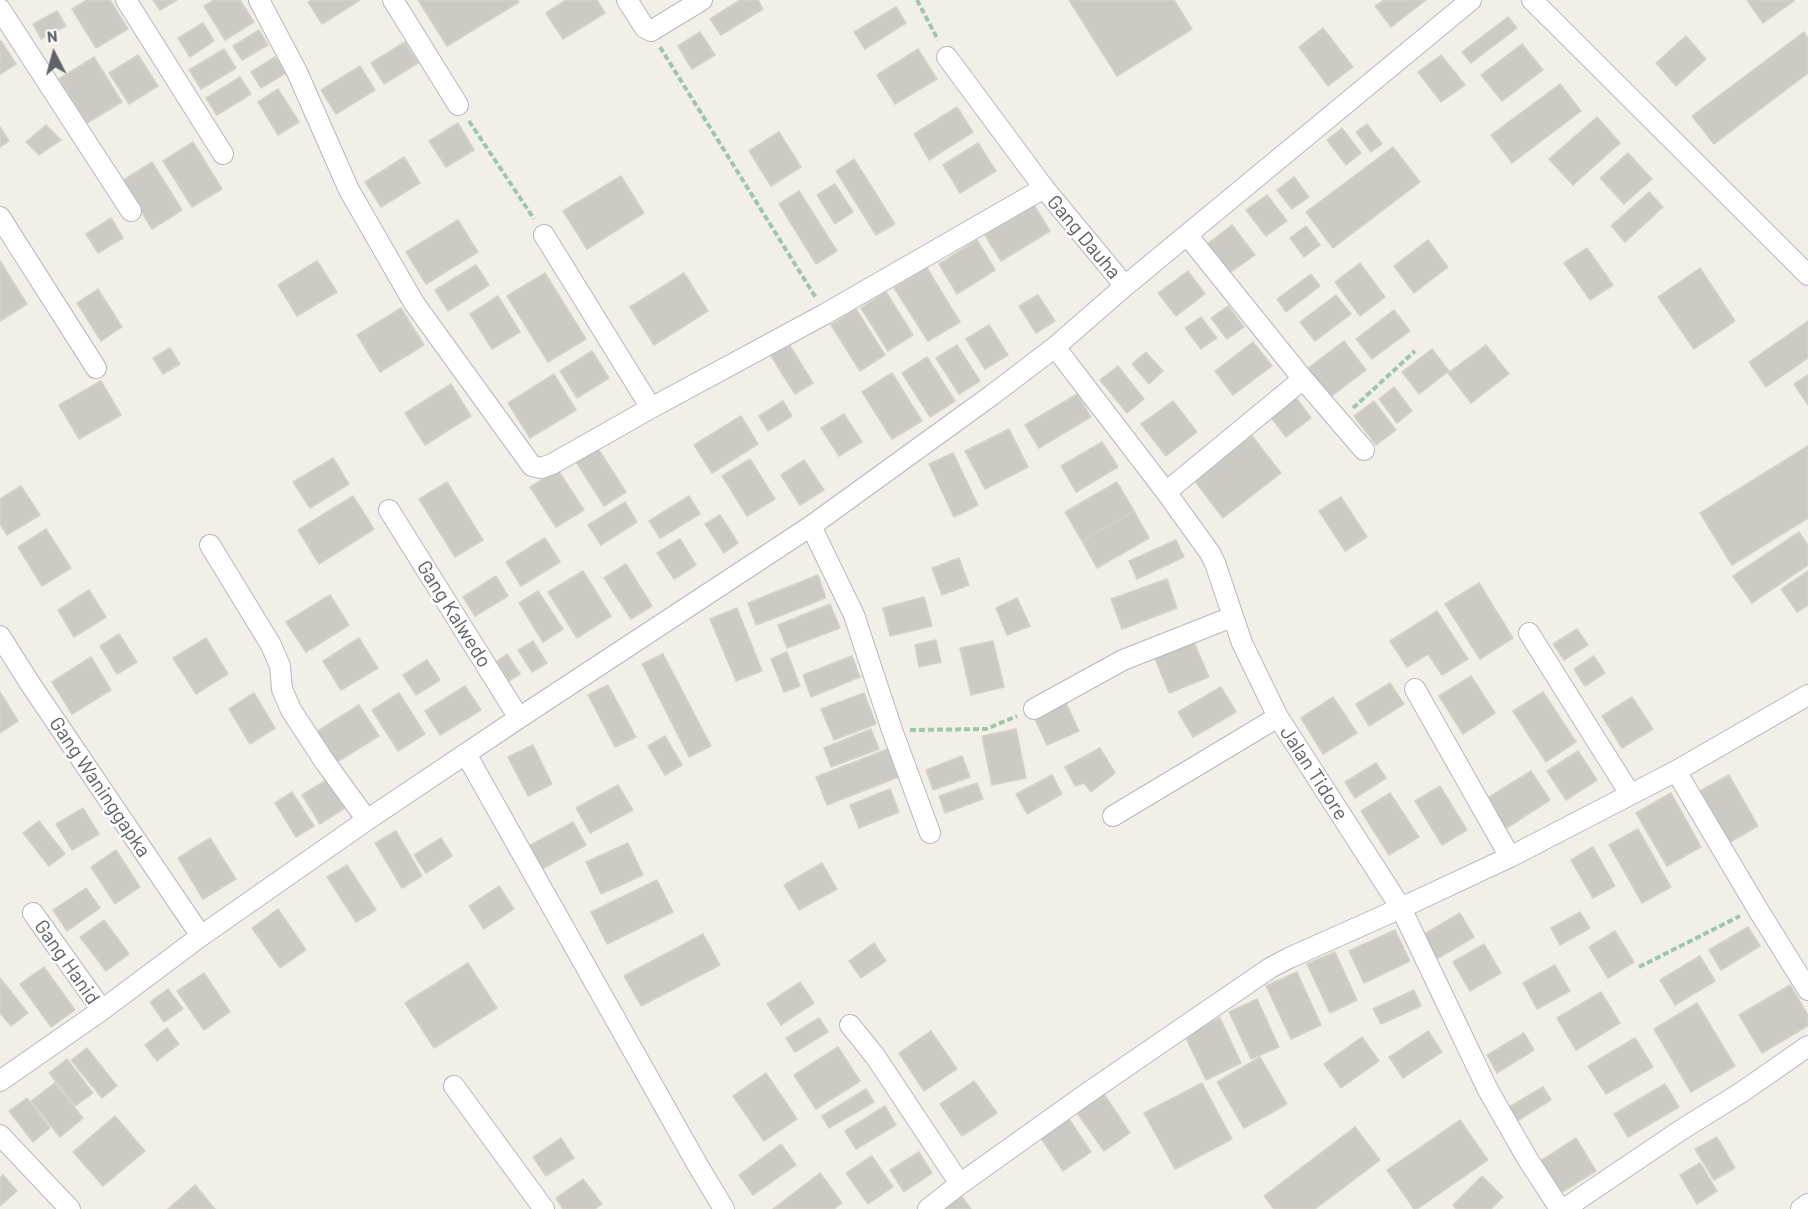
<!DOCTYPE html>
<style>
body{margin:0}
#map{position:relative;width:1808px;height:1209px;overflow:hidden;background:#f1efe8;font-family:Barlow,sans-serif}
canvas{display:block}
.north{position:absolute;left:24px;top:24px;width:60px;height:60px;-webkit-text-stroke:4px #fff;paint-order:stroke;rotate:354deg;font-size:16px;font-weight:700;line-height:24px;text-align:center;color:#5f6368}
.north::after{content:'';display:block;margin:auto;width:21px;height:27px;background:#5f6368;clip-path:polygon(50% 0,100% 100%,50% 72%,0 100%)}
</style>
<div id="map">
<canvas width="1808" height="1209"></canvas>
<div class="north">N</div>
</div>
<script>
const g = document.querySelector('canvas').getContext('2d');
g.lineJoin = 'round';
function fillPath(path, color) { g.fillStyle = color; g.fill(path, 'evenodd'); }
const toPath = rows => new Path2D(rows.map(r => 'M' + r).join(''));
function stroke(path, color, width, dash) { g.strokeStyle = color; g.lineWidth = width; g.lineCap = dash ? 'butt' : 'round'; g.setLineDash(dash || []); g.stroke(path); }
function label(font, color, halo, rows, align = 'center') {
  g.font = font + ' Barlow,sans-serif'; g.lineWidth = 5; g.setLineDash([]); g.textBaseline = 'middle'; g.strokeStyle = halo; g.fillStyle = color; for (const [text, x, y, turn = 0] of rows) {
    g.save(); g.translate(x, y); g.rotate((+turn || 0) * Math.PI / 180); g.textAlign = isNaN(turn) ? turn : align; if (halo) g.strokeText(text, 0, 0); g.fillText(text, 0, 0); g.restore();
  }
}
const building = toPath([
 [87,0,110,0,128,29,96,48,72,9,87,0],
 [153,0,177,0,160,10,153,0],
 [214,0,240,0,254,22,225,40,204,6,214,0],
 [311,0,360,0,322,24,308,2,311,0],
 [418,0,517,0,519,2,447,46,418,0],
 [566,0,597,0,605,13,563,39,546,13,566,0],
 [740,0,758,0,763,9,721,35,710,19,740,0],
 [1069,0,1174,0,1192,29,1117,76,1069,0],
 [1384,0,1426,0,1391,27,1375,6,1384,0],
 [1747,0,1794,0,1794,1,1763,23,1747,0],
 [896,7,906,23,865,49,854,32,896,7],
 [57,11,66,26,41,39,33,24,57,11],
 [1508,17,1517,28,1471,63,1462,52,1508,17],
 [203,23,214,41,190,57,178,38,203,23],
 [1323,28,1353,67,1328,86,1299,47,1323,28],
 [259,30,268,45,242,60,233,46,259,30],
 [700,32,715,55,692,69,678,46,700,32],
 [1804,32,1808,38,1808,73,1714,144,1692,116,1804,32],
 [1686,36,1706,59,1676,86,1656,63,1686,36],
 [1,41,16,64,0,74,0,42,1,41],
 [405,42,418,63,384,84,371,63,405,42],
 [1522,44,1543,70,1502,101,1481,75,1522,44],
 [224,49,236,68,201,89,189,70,224,49],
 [918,49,937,79,895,104,877,75,918,49],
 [138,55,158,86,129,104,109,73,138,55],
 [1441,55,1465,85,1441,102,1418,72,1441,55],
 [94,57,122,102,87,123,59,79,94,57],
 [275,57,286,73,261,88,251,72,275,57],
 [360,66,375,90,336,114,321,90,360,66],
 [240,77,251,94,217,115,206,98,240,77],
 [1560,84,1581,111,1512,163,1491,135,1560,84],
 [278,89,299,122,278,135,258,102,278,89],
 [957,107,973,132,929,160,914,134,957,107],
 [1597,117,1620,143,1573,185,1549,159,1597,117],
 [458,123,474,150,446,167,429,141,458,123],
 [1367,124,1382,144,1371,152,1356,132,1367,124],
 [46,125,61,140,39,155,26,142,46,125],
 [0,127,9,141,0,147,0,127],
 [1342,128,1361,153,1346,165,1327,140,1342,128],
 [779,132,801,167,771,186,749,151,779,132],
 [193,142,222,189,192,207,163,161,193,142],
 [978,143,996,171,960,193,943,165,978,143],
 [1393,147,1420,182,1333,248,1306,212,1393,147],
 [1628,153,1652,179,1624,204,1600,178,1628,153],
 [404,157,420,183,381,207,365,182,404,157],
 [854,159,895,224,876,235,836,171,854,159],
 [152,162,182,210,152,229,122,181,152,162],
 [621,176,644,213,587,249,563,211,621,176],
 [1294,177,1309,197,1292,209,1277,190,1294,177],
 [835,184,853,212,835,224,817,195,835,184],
 [799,191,837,251,816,264,779,204,799,191],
 [1649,192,1663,207,1625,242,1611,226,1649,192],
 [1267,195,1287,221,1266,236,1246,210,1267,195],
 [1034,205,1050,231,1001,261,985,235,1034,205],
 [111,218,123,238,98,253,86,234,111,218],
 [458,220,478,252,426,284,406,252,458,220],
 [1232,225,1255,255,1228,274,1206,245,1232,225],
 [1306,226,1320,245,1304,257,1290,238,1306,226],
 [977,240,995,270,957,294,939,264,977,240],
 [1428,240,1448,267,1414,293,1394,266,1428,240],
 [1587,248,1613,285,1590,300,1564,263,1587,248],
 [0,261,27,304,0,321,0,261],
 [317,261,337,292,297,316,278,285,317,261],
 [1360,263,1385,297,1360,316,1335,282,1360,263],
 [476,265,489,285,448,311,435,290,476,265],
 [927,268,960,322,928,341,894,288,927,268],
 [1700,268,1735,321,1694,349,1658,297,1700,268],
 [1188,271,1205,294,1176,316,1158,293,1188,271],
 [545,273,586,339,548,362,507,296,545,273],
 [684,273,708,311,654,345,630,307,684,273],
 [1311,274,1320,286,1286,312,1277,299,1311,274],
 [98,289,122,327,101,341,77,303,98,289],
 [886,292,913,335,888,351,861,308,886,292],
 [1038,295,1055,321,1036,333,1019,306,1038,295],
 [1336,295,1351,314,1315,341,1300,322,1336,295],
 [498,296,520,332,492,349,470,314,498,296],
 [1228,306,1244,327,1227,339,1211,318,1228,306],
 [401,308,424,345,380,372,357,335,401,308],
 [856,309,885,355,860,371,831,325,856,309],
 [1394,310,1410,331,1372,359,1356,339,1394,310],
 [1201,317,1217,338,1201,349,1185,328,1201,317],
 [1808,321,1808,358,1766,387,1749,362,1808,321],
 [989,325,1008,355,985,369,966,339,989,325],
 [787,341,813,383,795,394,769,353,787,341],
 [1344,341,1366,370,1329,398,1307,369,1344,341],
 [1253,342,1272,366,1233,395,1215,371,1253,342],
 [957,345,980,381,959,394,936,358,957,345],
 [1486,345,1509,374,1471,403,1448,373,1486,345],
 [170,348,180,364,163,374,153,358,170,348],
 [1432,349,1449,371,1419,394,1402,372,1432,349],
 [592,351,609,378,577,398,560,371,592,351],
 [1146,352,1163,371,1149,384,1132,364,1146,352],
 [927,357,955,401,930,417,902,373,927,357],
 [1118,366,1144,399,1127,413,1100,380,1118,366],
 [892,373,922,421,892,439,862,392,892,373],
 [554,374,576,410,530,438,508,403,554,374],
 [1808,375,1808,405,1794,384,1808,375],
 [101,381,121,415,79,439,59,405,101,381],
 [451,384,471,416,425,445,405,413,451,384],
 [1394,387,1412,411,1397,423,1379,399,1394,387],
 [1292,392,1311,418,1286,437,1266,411,1292,392],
 [1077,394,1091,417,1039,448,1025,425,1077,394],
 [783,401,792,416,768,431,759,416,783,401],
 [1173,401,1197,432,1166,456,1141,424,1173,401],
 [1374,401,1396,430,1376,445,1354,416,1374,401],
 [844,414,862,442,839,456,821,428,844,414],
 [741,416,758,444,712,473,694,445,741,416],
 [1009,429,1028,467,985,489,965,451,1009,429],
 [1252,436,1281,473,1223,518,1194,480,1252,436],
 [1102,442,1118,467,1076,492,1061,466,1102,442],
 [595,444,626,492,604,506,573,457,595,444],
 [1808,446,1808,518,1732,565,1700,513,1808,446],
 [953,453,978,505,954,517,929,464,953,453],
 [333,458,349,484,310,508,293,482,333,458],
 [750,459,775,499,747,516,722,476,750,459],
 [804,460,824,490,800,505,781,475,804,460],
 [558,470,584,510,556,527,530,487,558,470],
 [447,482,483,540,455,557,419,499,447,482],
 [1117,482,1134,511,1082,541,1065,512,1117,482],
 [21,486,40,515,7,535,0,524,0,499,21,486],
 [353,496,374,529,319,564,298,530,353,496],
 [689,496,700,514,660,538,649,521,689,496],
 [1341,497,1367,537,1345,551,1319,511,1341,497],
 [625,502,637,522,601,545,588,525,625,502],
 [1134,511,1149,538,1097,568,1082,541,1134,511],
 [720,515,738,543,724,553,705,524,720,515],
 [46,529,71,568,42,586,18,547,46,529],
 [1799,532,1808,545,1808,565,1752,603,1733,576,1799,532],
 [545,538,560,562,521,586,506,562,545,538],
 [680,539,696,565,674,579,657,553,680,539],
 [1176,540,1184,557,1137,579,1129,561,1176,540],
 [959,558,969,585,942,595,932,568,959,558],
 [626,564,652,606,631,619,604,578,626,564],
 [583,571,611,616,577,638,548,592,583,571],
 [1808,571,1808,605,1797,612,1781,589,1808,571],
 [818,575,826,598,756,625,748,603,818,575],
 [496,576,508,596,475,616,463,597,496,576],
 [1167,579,1177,608,1122,629,1111,599,1167,579],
 [1479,583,1513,638,1480,659,1445,604,1479,583],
 [89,590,106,617,74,637,58,610,89,590],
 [538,591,563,629,543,642,519,603,538,591],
 [330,595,349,625,306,652,286,622,330,595],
 [924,597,932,626,890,636,883,608,924,597],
 [1017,598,1030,626,1007,635,996,608,1017,598],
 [830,604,840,628,787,648,778,625,830,604],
 [737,608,762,671,736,681,710,619,737,608],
 [1437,611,1468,659,1442,675,1428,654,1407,667,1390,641,1437,611],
 [1577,629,1588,645,1564,660,1553,644,1577,629],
 [119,634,137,662,117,674,100,646,119,634],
 [206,638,228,674,196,694,173,658,206,638],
 [359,638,378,668,341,690,323,661,359,638],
 [936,640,941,662,919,667,915,645,936,640],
 [1193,640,1209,677,1169,693,1154,656,1193,640],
 [533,641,547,663,532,672,518,650,533,641],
 [993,641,1004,687,971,695,960,648,993,641],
 [787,652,800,686,784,692,771,659,787,652],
 [507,654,520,674,509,681,497,661,507,654],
 [663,654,711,746,689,757,642,664,663,654],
 [852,656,860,677,811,697,803,675,852,656],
 [1594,656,1605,673,1585,686,1574,669,1594,656],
 [91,657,111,690,72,714,52,682,91,657],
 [427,660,440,680,416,695,403,675,427,660],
 [1471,676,1495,713,1463,734,1439,696,1471,676],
 [1390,683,1404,704,1369,726,1356,704,1390,683],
 [608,685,636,737,615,747,588,695,608,685],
 [465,686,481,710,440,735,425,711,465,686],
 [1221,687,1236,712,1193,737,1178,712,1221,687],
 [0,692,18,721,0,733,0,692],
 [1543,692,1576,742,1546,762,1513,711,1543,692],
 [254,693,275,728,250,744,229,709,254,693],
 [399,693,425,734,398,751,372,710,399,693],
 [864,693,876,724,834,740,821,709,864,693],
 [1333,697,1357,733,1323,754,1301,718,1333,697],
 [1632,697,1653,729,1622,748,1602,716,1632,697],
 [1066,703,1079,731,1047,745,1034,717,1066,703],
 [359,705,379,736,332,765,313,734,359,705],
 [871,729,879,749,831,767,824,748,871,729],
 [1016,729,1026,778,992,785,982,736,1016,729],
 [665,736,682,765,665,775,648,746,665,736],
 [533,745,552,784,528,796,508,757,533,745],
 [890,748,901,776,827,805,816,777,890,748],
 [1100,748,1115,773,1091,792,1084,783,1075,786,1065,767,1100,748],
 [1578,751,1597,780,1566,800,1547,771,1578,751],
 [962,756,970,777,933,790,926,770,962,756],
 [1376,763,1386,778,1355,798,1345,782,1376,763],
 [1531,771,1550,800,1505,829,1486,799,1531,771],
 [1052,775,1062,794,1027,814,1016,794,1052,775],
 [1729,775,1758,826,1727,844,1698,792,1729,775],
 [328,779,346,807,320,824,302,795,328,779],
 [977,783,983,799,945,813,939,796,977,783],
 [618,785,633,810,590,833,576,808,618,785],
 [1440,786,1467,830,1442,845,1415,801,1440,786],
 [890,789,899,812,859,828,850,805,890,789],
 [292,792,314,826,296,837,275,803,292,792],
 [1390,793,1419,837,1389,855,1361,811,1390,793],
 [1671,793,1701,847,1667,866,1636,813,1671,793],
 [83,808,99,834,72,850,56,824,83,808],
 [39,821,65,854,49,866,23,833,39,821],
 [573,822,586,845,542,869,529,846,573,822],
 [1638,829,1671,887,1642,903,1609,845,1638,829],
 [396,831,422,876,402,888,375,843,396,831],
 [210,838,236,879,203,899,178,858,210,838],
 [441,838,452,856,426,873,414,855,441,838],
 [628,843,643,875,601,894,586,862,628,843],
 [1593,847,1615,886,1593,898,1571,860,1593,847],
 [116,850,140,887,115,904,91,867,116,850],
 [822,863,837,889,799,910,784,885,822,863],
 [347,865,376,910,356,922,327,877,347,865],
 [657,880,673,912,607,944,591,912,657,880],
 [499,886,514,909,484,929,469,906,499,886],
 [86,888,100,908,67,931,53,910,86,888],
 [278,909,306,950,280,968,252,928,278,909],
 [1580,912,1590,928,1560,945,1551,928,1580,912],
 [1460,913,1474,937,1435,960,1421,936,1460,913],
 [104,920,129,954,106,971,80,937,104,920],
 [1748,927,1760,946,1721,970,1709,950,1748,927],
 [1395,930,1410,961,1364,983,1349,951,1395,930],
 [1615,931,1634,962,1608,978,1589,947,1615,931],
 [703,934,720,965,641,1006,624,976,703,934],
 [874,943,886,961,861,978,849,961,874,943],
 [1484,944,1501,973,1470,991,1453,962,1484,944],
 [1335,952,1357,1000,1330,1013,1307,964,1335,952],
 [1700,956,1715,981,1675,1005,1660,980,1700,956],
 [468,963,497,1008,434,1048,405,1003,468,963],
 [1555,965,1570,991,1537,1009,1523,983,1555,965],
 [44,967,75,1010,51,1027,20,984,44,967],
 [1297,972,1321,1025,1291,1039,1266,986,1297,972],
 [204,973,230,1012,204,1030,177,991,204,973],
 [0,978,28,1013,11,1026,0,1013,0,978],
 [800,982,814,1003,781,1025,767,1004,800,982],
 [1790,985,1808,1015,1808,1026,1762,1053,1739,1015,1790,985],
 [168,989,183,1009,164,1022,150,1002,168,989],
 [1414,990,1421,1006,1381,1024,1373,1009,1414,990],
 [1601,992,1620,1023,1576,1050,1557,1018,1601,992],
 [1257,999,1279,1047,1251,1059,1229,1012,1257,999],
 [1697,1003,1735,1066,1691,1092,1654,1029,1697,1003],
 [819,1018,828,1032,795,1052,786,1038,819,1018],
 [1220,1018,1241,1063,1206,1080,1184,1034,1220,1018],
 [167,1028,179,1044,157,1061,145,1045,167,1028],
 [931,1031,957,1069,924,1091,899,1053,931,1031],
 [1428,1031,1442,1052,1403,1078,1389,1057,1428,1031],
 [1524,1033,1534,1050,1497,1073,1487,1055,1524,1033],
 [1362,1037,1379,1061,1341,1088,1324,1064,1362,1037],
 [1635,1038,1653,1067,1606,1094,1588,1066,1635,1038],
 [838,1047,860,1081,816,1109,794,1075,838,1047],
 [87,1048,117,1086,102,1098,71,1060,87,1048],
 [1260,1057,1287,1104,1244,1128,1217,1082,1260,1057],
 [67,1059,93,1093,75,1106,49,1073,67,1059],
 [766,1073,797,1119,764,1141,733,1096,766,1073],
 [974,1081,997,1113,962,1136,940,1104,974,1081],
 [55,1083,83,1118,60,1137,31,1101,55,1083],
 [1202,1083,1232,1139,1175,1169,1144,1113,1202,1083],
 [1665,1084,1679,1107,1628,1137,1614,1114,1665,1084],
 [1543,1087,1551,1100,1517,1121,1509,1107,1543,1087],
 [866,1089,874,1102,829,1128,822,1116,866,1089],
 [1102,1091,1130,1133,1104,1151,1075,1110,1102,1091],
 [27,1098,50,1128,33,1142,9,1111,27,1098],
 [885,1106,896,1125,856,1149,845,1131,885,1106],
 [115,1116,145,1151,103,1186,73,1152,115,1116],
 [1069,1119,1091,1152,1063,1171,1041,1138,1069,1119],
 [1460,1120,1488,1160,1417,1209,1414,1209,1387,1170,1460,1120],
 [1355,1127,1380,1160,1315,1209,1274,1209,1264,1196,1355,1127],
 [1717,1137,1735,1168,1714,1180,1695,1149,1717,1137],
 [561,1138,574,1158,546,1176,533,1157,561,1138],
 [1576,1138,1596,1171,1559,1194,1539,1162,1576,1138],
 [781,1144,796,1165,753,1195,739,1175,781,1144],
 [919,1152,932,1173,904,1192,890,1170,919,1152],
 [872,1156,893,1187,868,1204,846,1173,872,1156],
 [1700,1163,1717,1191,1697,1204,1680,1175,1700,1163],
 [820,1173,842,1203,834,1209,773,1209,820,1173],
 [3,1175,17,1191,0,1206,0,1178,3,1175],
 [1482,1176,1503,1197,1491,1209,1456,1209,1453,1205,1482,1176],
 [583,1179,602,1204,595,1209,563,1209,556,1198,583,1179],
 [195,1185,215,1209,168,1209,195,1185],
 [960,1194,971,1209,939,1209,960,1194]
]);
fillPath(building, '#cccac5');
stroke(building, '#d6d1c6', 1.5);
const street = toPath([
 [126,0,223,154],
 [259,0,297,72,349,190,414,303,532,466,541,468,552,464,651,408,825,314,1044,188],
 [393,0,458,105],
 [627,0,645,28,651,31,702,0],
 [1532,0,1808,275],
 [0,9,131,211],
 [947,57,1044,188,1125,286],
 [0,217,96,368],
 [544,235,651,408],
 [1188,236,1303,379,1364,450],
 [1055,347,1166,492,1210,553,1215,563,1242,643,1278,717,1401,908,1488,1090,1527,1158,1560,1209],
 [1166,492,1303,379],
 [389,510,519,718],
 [811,526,854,615,892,730,930,833],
 [210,545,271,645,280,666,282,689,291,710,325,762,367,820],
 [1529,633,1630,794],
 [0,636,31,685,201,936],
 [1415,689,1510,857],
 [1034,709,1123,660,1232,617],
 [466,754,697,1164,724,1209],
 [1676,771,1757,908,1808,990],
 [1113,816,1278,717],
 [33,913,102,1010],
 [850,1025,875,1056,960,1184],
 [0,1081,102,1010,201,936,367,820,519,718,811,526,992,395,1055,347,1125,286,1471,0],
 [454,1086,544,1209],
 [0,1135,70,1209],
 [928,1209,960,1184,1089,1092,1270,968,1289,958,1401,908,1510,857,1676,771,1808,695],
 [1564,1209,1681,1130,1742,1092,1808,1046],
 [1801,1209,1808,1204]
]);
stroke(street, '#b5b8bc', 22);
stroke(toPath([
 [917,0,938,40],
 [660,47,816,298],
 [469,121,534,219],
 [1353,408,1415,351],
 [910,730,986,729,1017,716],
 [1639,967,1740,916]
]), '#9cc7a9', 4, [6, 3]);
stroke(street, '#fff', 20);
label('20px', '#5f6368', '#fff', [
 ["Gang Dauha",1084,237,50],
 ["Gang Kalwedo",454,614,58],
 ["Jalan Tidore",1314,773,57],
 ["Gang Waninggapka",100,787,56],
 ["Gang Hanid",67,962,55]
]);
</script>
